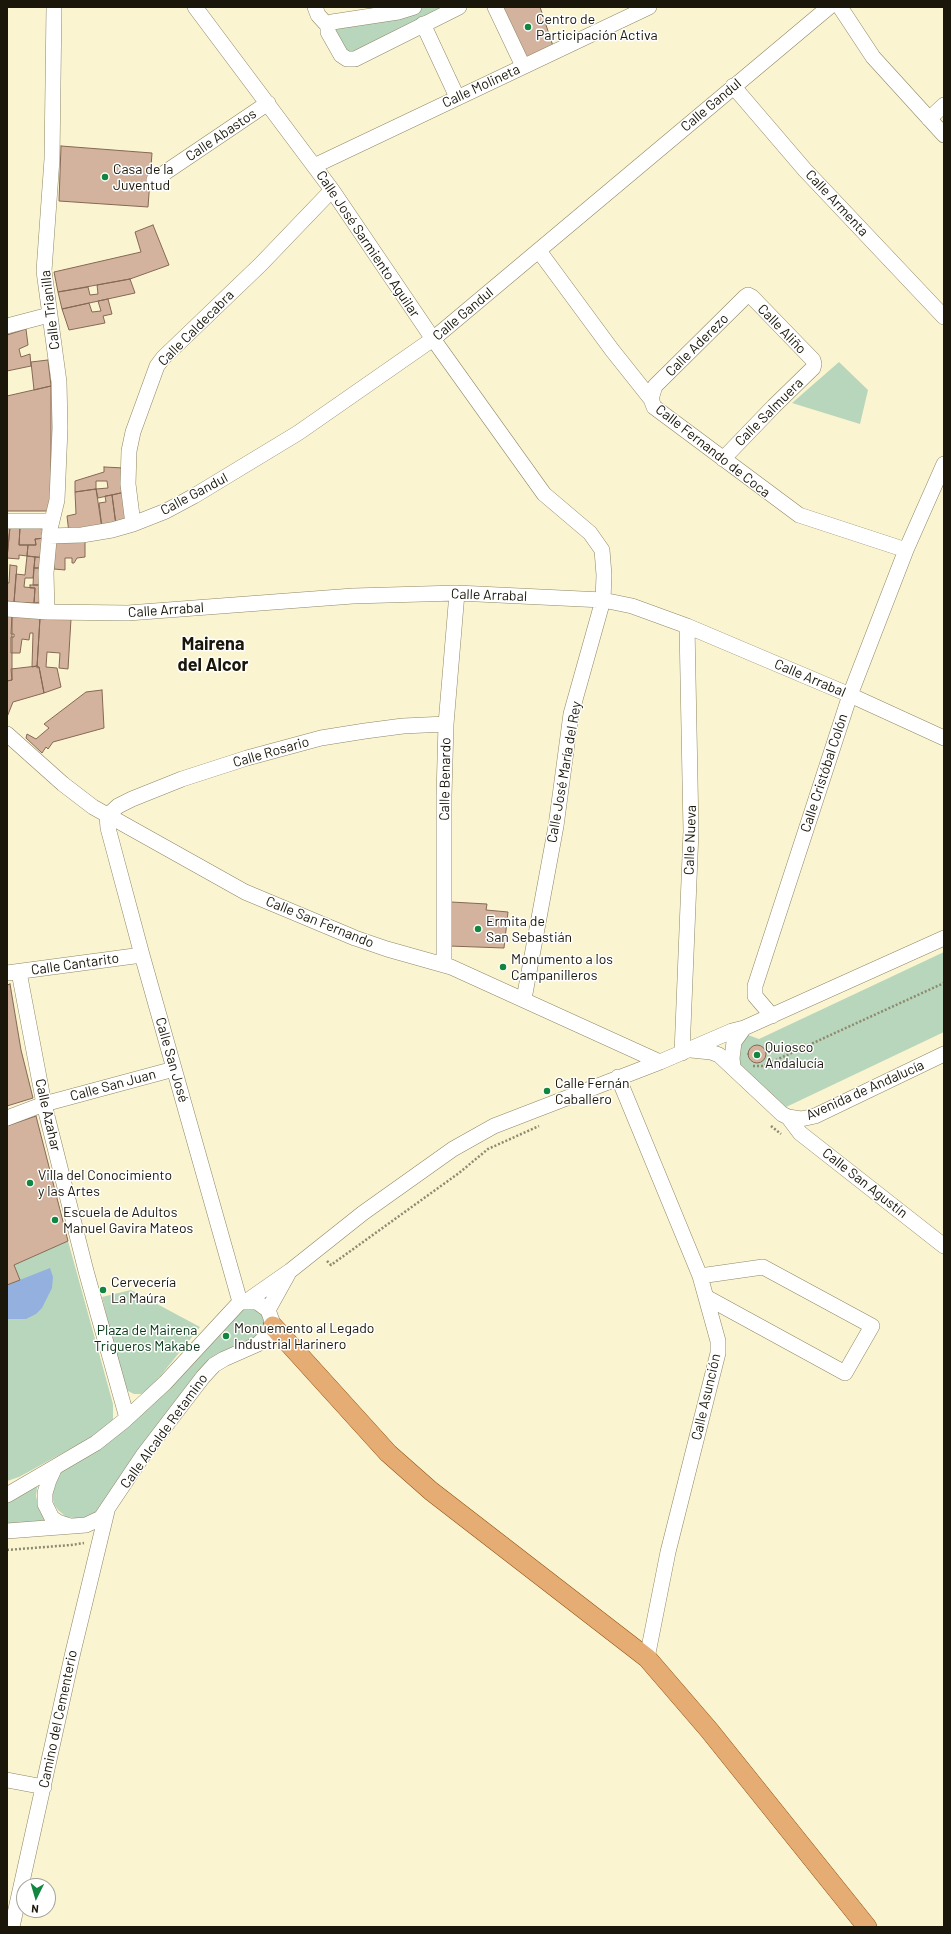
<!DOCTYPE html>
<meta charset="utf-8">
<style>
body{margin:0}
#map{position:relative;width:951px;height:1934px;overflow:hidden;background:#fbf4d0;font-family:Barlow,sans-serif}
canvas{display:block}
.frame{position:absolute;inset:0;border:8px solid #1a170a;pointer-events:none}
.north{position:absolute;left:16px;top:1878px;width:40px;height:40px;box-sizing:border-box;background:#fff;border:1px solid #a3a29d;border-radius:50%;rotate:185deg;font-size:11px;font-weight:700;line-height:16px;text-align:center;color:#1a170a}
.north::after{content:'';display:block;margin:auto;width:14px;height:18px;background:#11863f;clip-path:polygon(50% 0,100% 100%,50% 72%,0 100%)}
</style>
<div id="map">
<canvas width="951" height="1934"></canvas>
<div class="frame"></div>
<div class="north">N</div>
</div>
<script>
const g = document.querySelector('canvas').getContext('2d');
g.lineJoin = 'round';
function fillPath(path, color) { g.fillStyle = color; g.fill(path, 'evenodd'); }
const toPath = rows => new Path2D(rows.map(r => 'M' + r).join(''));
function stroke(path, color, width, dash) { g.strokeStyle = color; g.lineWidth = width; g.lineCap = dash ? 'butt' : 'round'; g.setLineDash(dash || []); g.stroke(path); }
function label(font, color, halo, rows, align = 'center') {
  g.font = font + ' Barlow,sans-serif'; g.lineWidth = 3; g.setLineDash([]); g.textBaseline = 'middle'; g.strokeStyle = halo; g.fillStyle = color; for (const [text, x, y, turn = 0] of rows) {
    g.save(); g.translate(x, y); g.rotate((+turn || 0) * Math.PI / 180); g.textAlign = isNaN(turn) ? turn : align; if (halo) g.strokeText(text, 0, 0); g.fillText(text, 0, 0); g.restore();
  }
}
fillPath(toPath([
 [424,7,452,7,348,54,333,27,401,15],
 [839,362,868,390,860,424,792,403],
 [944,952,944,1032,784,1108,739,1064,739,1041,748,1035,759,1039],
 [68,1241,113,1404,113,1420,92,1437,19,1477,7,1481,7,1285,20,1280,14,1265],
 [131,1290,200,1327,153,1385,141,1394,134,1394,128,1391,123,1383,102,1297],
 [240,1308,253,1308,260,1312,263,1316,264,1323,262,1333,257,1337,240,1344,220,1355,95,1514,81,1519,66,1517,58,1510,54,1504,51,1492,59,1472],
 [38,1481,36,1496,40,1512,47,1521,7,1524,7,1499]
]), '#b8d6bb');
fillPath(toPath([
 [50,1268,53,1277,52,1288,42,1308,36,1314,26,1319,7,1319,7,1285]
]), '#94b0df');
const building = toPath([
 [499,7,540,7,553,46,525,60,499,7],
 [61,146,152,153,148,207,59,201,61,146],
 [153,225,169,265,130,279,58,292,54,272,141,252,135,232,153,225],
 [130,279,135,293,62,309,58,292,88,287,90,295,98,294,97,285,130,279],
 [108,299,112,314,103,316,105,323,69,330,62,309,89,303,92,312,101,311,98,301,108,299],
 [26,329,28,345,19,349,21,357,30,354,31,366,7,371,7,335,26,329],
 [48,360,51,386,34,390,31,362,48,360],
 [51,386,51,508,48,511,7,511,7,396,51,386],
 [104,467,124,468,125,492,98,498,96,489,108,488,107,481,96,481,96,489,75,492,75,481,104,472,104,467],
 [96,489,102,528,69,533,67,516,76,514,75,492,96,489],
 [125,492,131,521,116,525,112,495,125,492],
 [112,495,116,525,102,528,99,503,106,502,105,496,112,495],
 [7,527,10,527,7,558,7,527],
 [10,527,20,527,19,545,28,545,27,556,19,555,19,559,7,558,10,527],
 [20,527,45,529,46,538,35,539,36,545,19,545,20,527],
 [46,538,46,558,27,556,28,545,36,545,35,539,46,538],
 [85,540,85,557,77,558,74,563,72,563,72,558,65,558,65,570,54,569,55,543,85,540],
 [27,556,35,557,33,578,25,578,24,587,35,588,34,603,14,602,16,574,25,575,27,556],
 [35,557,46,558,45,568,34,568,35,557],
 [10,565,17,566,14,602,7,601,7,583,9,583,10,565],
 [34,568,45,568,43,585,33,585,34,568],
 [30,585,43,585,40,602,34,603,35,588,30,588,30,585],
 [7,614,12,615,12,680,7,681,7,614],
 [12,615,40,618,37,666,32,667,33,633,30,633,29,640,22,639,20,653,11,653,11,637,14,637,14,634,11,634,12,615],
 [40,618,71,619,68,669,59,668,60,653,47,652,46,667,57,668,61,687,44,693,39,667,37,668,40,618],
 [37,666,39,667,44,693,13,702,7,717,7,681,12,680,11,669,37,666],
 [102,690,104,728,53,742,48,749,46,747,42,753,26,738,27,734,36,739,49,728,44,724,86,692,102,690],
 [451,902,487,904,486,910,508,912,504,948,449,946,451,902],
 [10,984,21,1050,33,1098,7,1106,7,985,10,984],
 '748 1054a9 9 0 1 1 18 0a9 9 0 1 1-18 0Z',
 [36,1116,68,1241,14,1265,20,1280,7,1285,7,1126,36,1116]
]);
fillPath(building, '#d3b39d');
stroke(building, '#856854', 1);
const minor = toPath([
 [195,7,332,190,433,339,544,494,590,533,602,550,604,575,603,600,571,714,556,826,524,999],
 [315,7,318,15,328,26],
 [414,7,398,12,332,22,328,26,328,32,341,55,347,59,355,59,459,7],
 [495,7,523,66],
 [840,7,873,57,944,135],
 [423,24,457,97],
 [733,86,805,170,944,317],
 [929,119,944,105],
 [314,166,649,7],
 [154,180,268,103],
 [539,251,612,350,651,399,654,407,799,515,906,550],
 [7,326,49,315],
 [651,399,655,386,745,297,748,295,752,297,813,360,814,364,813,368,774,406,723,459],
 [7,521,52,521],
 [133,524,128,484,129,451,133,432,157,366,163,358,261,264,332,190],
 [49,536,82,535,112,530,133,524,166,511,194,496,298,433,433,339,829,7],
 [7,609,47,612,128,613,353,596,457,593,603,600,632,606,687,626,850,695,944,738],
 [47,612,46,573,50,529,57,500,60,428,59,382,44,271,52,159,54,7],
 [7,734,63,784,93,807,245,892,355,938,387,949,451,967,660,1062],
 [444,964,444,796,446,724,457,593],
 [19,972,44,1104,86,1271,127,1418],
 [7,973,142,955],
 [772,1016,755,996,755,986,850,695,906,550,944,464],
 [691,1050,711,1052,719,1055,782,1114,788,1117,801,1119,815,1116,944,1054],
 [682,1053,691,831,687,626],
 [733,1067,732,1058,734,1042,744,1028],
 [618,1077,700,1276,718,1341,718,1353,668,1552,647,1658],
 [788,1117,800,1133,944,1246],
 [7,1118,44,1104,174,1069],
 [700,1276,763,1267,872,1326,845,1373,706,1297],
 [247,1301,290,1271,363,1213,453,1149,494,1126,660,1062,732,1031,744,1028,944,938],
 [240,1302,142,955,108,828,107,816,118,806,132,799,182,779,247,758,321,738,365,731,403,726,446,724],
 [268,1310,288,1274],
 [7,1495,55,1467],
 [7,1531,86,1525,101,1518,144,1454,203,1377,214,1365,224,1359,258,1344,270,1333,272,1321,268,1310,257,1302,240,1302,165,1383,125,1420,96,1443,55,1467,49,1480,45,1493,45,1504,52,1518,58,1522,70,1526],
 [7,1780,44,1787],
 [12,1927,73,1652,107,1511]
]);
const major = toPath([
 [273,1326,388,1453,431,1491,647,1658,709,1730,867,1927]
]);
stroke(minor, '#8e8766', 16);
stroke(major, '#935412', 20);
stroke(toPath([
 [753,1066,763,1066,944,983],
 [771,1126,781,1134],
 [327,1261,331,1265,459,1173,488,1149,539,1126],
 [7,1550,71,1545,84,1543]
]), '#8e8970', 2.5, [2, 2]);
stroke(minor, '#fff', 15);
stroke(major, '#e5ac74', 19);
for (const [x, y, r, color] of [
 [528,27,4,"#11863f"],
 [105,177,4,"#11863f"],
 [478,929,4,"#11863f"],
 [503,967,4,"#11863f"],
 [757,1055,4,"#11863f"],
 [547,1091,4,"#11863f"],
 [30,1183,4,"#11863f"],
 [55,1220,4,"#11863f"],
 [103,1290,4,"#11863f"],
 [226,1336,4,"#11863f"]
]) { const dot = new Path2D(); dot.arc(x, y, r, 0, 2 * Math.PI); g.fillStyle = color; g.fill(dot); stroke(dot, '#fff', 1.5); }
label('14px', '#1a170a', '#fff', [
 ["Centro de",536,19],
 ["Participación Activa",536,35],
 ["Casa de la",113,169],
 ["Juventud",113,185],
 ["Ermita de",486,921],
 ["San Sebastián",486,937],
 ["Monumento a los",511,959],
 ["Campanilleros",511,975],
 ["Quiosco",765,1047],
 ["Andalucía",765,1063],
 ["Calle Fernán",555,1083],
 ["Caballero",555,1099],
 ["Villa del Conocimiento",38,1175],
 ["y las Artes",38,1191],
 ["Escuela de Adultos",63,1212],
 ["Manuel Gavira Mateos",63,1228],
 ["Cervecería",111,1282],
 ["La Maúra",111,1298],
 ["Monuemento al Legado",234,1328],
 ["Industrial Harinero",234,1344]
], 'left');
label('14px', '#1a170a', '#fff', [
 ["Calle Molineta",481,86,-25],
 ["Calle Gandul",711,105,-40],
 ["Calle Abastos",221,135,-34],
 ["Calle Armenta",837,203,47],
 ["Calle José Sarmiento Aguilar",368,244,56],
 ["Calle Trianilla",50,310,-97],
 ["Calle Gandul",463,314,-40],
 ["Calle Caldecabra",196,328,-45],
 ["Calle Aliño",782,329,46],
 ["Calle Aderezo",697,345,-45],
 ["Calle Salmuera",769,412,-45],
 ["Calle Fernando de Coca",713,451,38],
 ["Calle Gandul",194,494,-28],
 ["Calle Arrabal",489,595,2],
 ["Calle Arrabal",166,610,-4],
 ["Calle Arrabal",810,678,23],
 ["Calle Rosario",271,752,-16],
 ["Calle José María del Rey",564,772,-80],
 ["Calle Cristóbal Colón",824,773,-72],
 ["Calle Benardo",445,779,-89],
 ["Calle Nueva",690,840,-88],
 ["Calle San Fernando",320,922,22],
 ["Calle Cantarito",75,964,-8],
 ["Calle San José",172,1060,74],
 ["Calle San Juan",113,1085,-15],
 ["Avenida de Andalucía",865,1090,-24],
 ["Calle Azahar",48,1115,77],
 ["Calle San Agustín",865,1183,38],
 ["Calle Asunción",706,1397,-77],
 ["Calle Alcalde Retamino",164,1431,-54],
 ["Camino del Cementerio",58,1719,-78]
]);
label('14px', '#023711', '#fff', [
 ["Plaza de Mairena",147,1330],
 ["Trigueros Makabe",147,1346]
]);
label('bold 18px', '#1a170a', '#fff', [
 ["Mairena",213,644],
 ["del Alcor",213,665]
]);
</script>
